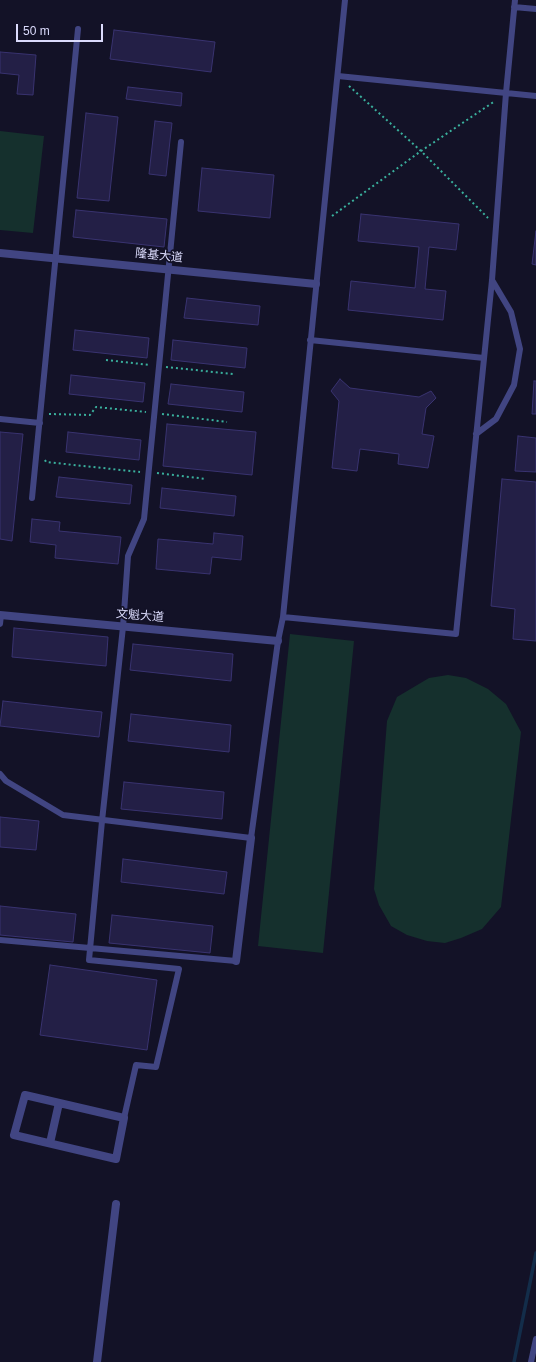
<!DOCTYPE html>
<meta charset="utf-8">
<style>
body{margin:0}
#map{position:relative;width:536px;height:1362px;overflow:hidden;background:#131227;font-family:Arial,sans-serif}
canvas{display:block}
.scale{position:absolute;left:16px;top:24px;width:87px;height:18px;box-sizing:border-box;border:2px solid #dbdbfc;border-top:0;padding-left:5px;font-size:12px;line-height:14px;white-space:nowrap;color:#dbdbfc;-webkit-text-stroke:3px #131227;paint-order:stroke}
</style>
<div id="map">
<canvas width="536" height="1362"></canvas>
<div class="scale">50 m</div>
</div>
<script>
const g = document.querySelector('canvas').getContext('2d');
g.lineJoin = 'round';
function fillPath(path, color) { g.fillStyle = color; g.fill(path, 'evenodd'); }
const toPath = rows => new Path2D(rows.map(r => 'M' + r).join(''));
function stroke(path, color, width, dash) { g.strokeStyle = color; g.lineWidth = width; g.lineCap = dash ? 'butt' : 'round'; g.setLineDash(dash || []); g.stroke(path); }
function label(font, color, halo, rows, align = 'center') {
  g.font = font + ' Arial,"Noto Sans SC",sans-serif'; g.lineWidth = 3.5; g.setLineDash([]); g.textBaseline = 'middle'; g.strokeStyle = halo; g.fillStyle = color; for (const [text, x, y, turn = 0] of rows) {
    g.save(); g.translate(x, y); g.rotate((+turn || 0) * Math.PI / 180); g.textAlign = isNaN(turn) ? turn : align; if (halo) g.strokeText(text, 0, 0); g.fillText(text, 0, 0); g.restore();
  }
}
fillPath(toPath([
 [0,131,44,136,33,233,0,230],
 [290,634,354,641,323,953,258,946],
 [448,675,466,678,488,689,506,704,521,732,501,907,482,929,461,938,445,943,427,941,407,935,391,926,379,905,374,889,387,721,397,697,429,678]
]), '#15302d');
stroke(toPath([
 [514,1362,536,1253]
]), '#132d4a', 3.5);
const building = toPath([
 [114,30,215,42,211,72,110,59,114,30],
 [0,52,36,55,33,95,17,94,19,75,0,73,0,52],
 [128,87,182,93,181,106,126,99,128,87],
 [86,113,118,117,109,201,77,198,86,113],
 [155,121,172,123,166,176,149,174,155,121],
 [202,168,274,175,270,218,198,211,202,168],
 [76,210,167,219,164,247,73,237,76,210],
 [361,214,459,224,456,250,429,247,425,289,446,291,443,320,348,310,351,281,415,288,419,247,358,241,361,214],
 [536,231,536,265,532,264,536,231],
 [187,298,260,306,258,325,184,318,187,298],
 [75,330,149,338,147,358,73,350,75,330],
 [173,340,247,348,245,368,171,360,173,340],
 [71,375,145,383,143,402,69,394,71,375],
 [340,379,350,388,419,397,431,391,436,398,426,408,422,434,434,436,428,468,398,464,399,454,360,449,357,471,332,468,339,401,331,391,340,379],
 [534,381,536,381,536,414,532,414,534,381],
 [171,384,244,392,242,412,168,404,171,384],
 [167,424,256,432,252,475,163,466,167,424],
 [0,432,23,434,12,541,0,539,0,432],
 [68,432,141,440,139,460,66,452,68,432],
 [518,436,536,438,536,472,515,471,518,436],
 [59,477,132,485,130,504,56,497,59,477],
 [502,479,536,482,536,641,513,639,515,609,491,606,502,479],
 [162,488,236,496,234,516,160,508,162,488],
 [32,519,60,522,59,531,121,537,118,564,55,558,56,545,30,542,32,519],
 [214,533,243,536,241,560,212,557,210,574,156,569,158,539,213,544,214,533],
 [14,628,108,637,106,666,12,657,14,628],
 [133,644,233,654,231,681,130,670,133,644],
 [3,701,102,712,99,737,0,726,3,701],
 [131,714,231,725,229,752,128,741,131,714],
 [124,782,224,792,222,819,121,809,124,782],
 [0,817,39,821,36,850,0,847,0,817],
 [123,859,227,872,224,894,121,882,123,859],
 [0,906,76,914,73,942,0,935,0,906],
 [112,915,213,926,210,953,109,943,112,915],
 [50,965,157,980,147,1050,40,1035,50,965]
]);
fillPath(building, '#231f46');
stroke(building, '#393370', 1);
stroke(toPath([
 [349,86,421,151,488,218],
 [332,216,421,151,495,101],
 [106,360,150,365],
 [166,367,233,374],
 [49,414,90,415,96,407,146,412],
 [162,414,227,422],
 [45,460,46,462,140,472],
 [157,473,206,479]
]), '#3ab09d', 2, [2, 3]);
stroke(toPath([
 [345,0,283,617,456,634,492,280,506,93,515,0],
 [514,7,536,9],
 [338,76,536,96],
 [310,340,484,358],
 [0,419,40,423],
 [476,434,496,419,514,385,520,349,511,312,492,280],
 [32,498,78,29],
 [0,624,1,615],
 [0,774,6,781,63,815,251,838,278,641,283,617],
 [0,940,236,961],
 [124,1118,136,1065,156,1067,179,969,89,960,102,821,123,627,128,556,144,519,181,142],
 [531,1362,536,1339]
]), '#414582', 6);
stroke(toPath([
 [0,253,316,284],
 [0,615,278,641],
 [236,961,251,838],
 [25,1095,124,1118,116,1159,14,1135,25,1095],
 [50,1143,59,1103],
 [97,1362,116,1204]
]), '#414582', 8);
label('12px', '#dbdbfc', '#131227', [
 ["隆基大道",159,256,6],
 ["文魁大道",140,616,5]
]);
</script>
